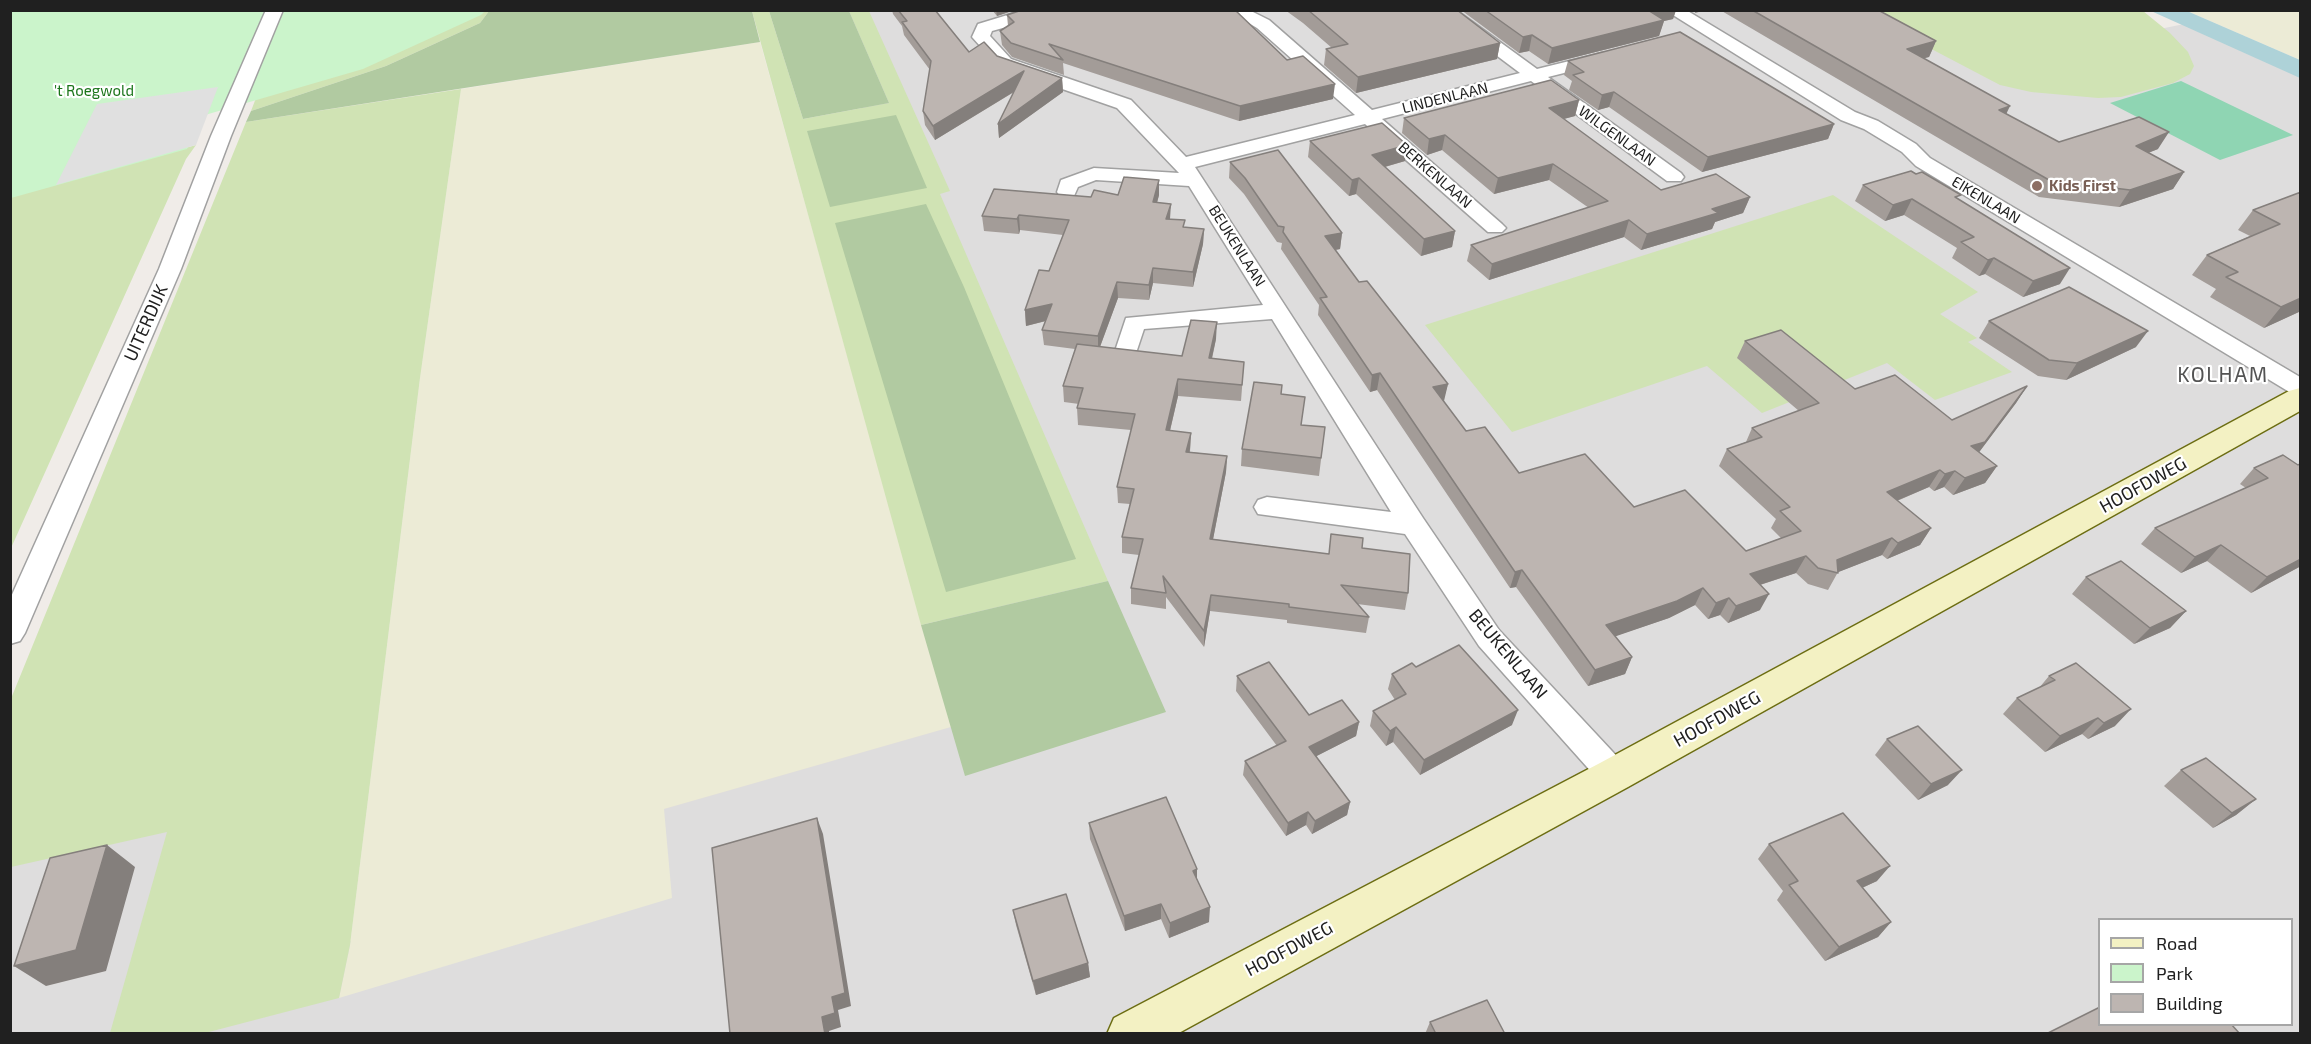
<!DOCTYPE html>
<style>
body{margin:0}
#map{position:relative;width:2311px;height:1044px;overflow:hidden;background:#f0ece8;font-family:"Exo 2",sans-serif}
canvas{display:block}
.frame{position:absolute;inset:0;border:12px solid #202020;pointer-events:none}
.legend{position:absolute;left:2098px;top:918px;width:195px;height:108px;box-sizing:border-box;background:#fff;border:2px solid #a6a6a6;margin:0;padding:8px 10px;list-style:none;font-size:18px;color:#202020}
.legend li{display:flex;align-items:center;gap:12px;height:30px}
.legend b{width:30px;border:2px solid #a6a6a6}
</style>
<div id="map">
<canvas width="2311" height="1044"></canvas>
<div class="frame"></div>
<ul class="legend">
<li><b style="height:8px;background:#f3f1c3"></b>Road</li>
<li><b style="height:16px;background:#cbf4cb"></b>Park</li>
<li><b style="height:16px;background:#bdb5b1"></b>Building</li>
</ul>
</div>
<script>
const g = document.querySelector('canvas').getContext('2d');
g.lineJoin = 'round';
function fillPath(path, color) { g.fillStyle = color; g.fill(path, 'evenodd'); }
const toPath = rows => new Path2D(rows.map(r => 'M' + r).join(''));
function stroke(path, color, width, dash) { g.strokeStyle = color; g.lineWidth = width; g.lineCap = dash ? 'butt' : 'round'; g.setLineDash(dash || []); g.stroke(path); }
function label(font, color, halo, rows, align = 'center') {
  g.font = font + ' "Exo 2",sans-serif'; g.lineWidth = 4.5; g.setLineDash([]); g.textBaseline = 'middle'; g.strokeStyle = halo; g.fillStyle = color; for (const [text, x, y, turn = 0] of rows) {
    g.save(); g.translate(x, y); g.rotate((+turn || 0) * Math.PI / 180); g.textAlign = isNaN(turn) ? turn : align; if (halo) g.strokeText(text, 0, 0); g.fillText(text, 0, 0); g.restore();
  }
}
fillPath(toPath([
 [847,11,1869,11,2150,31,2189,23,2300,71,2300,1033,145,1034,654,803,955,718],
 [2100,920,2292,920,2292,1024,2100,1024],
 [180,823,126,1033,11,1033,10,864]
]), '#dedddd');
fillPath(toPath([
 [2187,11,2300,11,2300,60],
 [760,42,951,727,664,809,672,898,339,998,350,945,420,378,461,89]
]), '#ecebd6');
fillPath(toPath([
 [468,11,489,11,480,23,386,66,251,111,256,98],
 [752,11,769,11,803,119,889,103,849,11,869,11,950,191,940,194,1108,581,921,625],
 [1859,11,2143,11,2170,33,2188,52,2194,66,2190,74,2173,83,2121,97,2098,98,2031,92,2000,85],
 [461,89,420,378,350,945,339,998,205,1033,110,1033,167,832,11,867,10,701,246,122],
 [196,145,186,159,11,548,11,197],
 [1833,195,1978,292,1940,314,1977,338,1968,342,2012,372,1935,400,1887,363,1762,413,1707,366,1512,432,1425,325]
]), '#d0e3b4');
fillPath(toPath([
 [489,11,752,11,760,42,246,122,251,111,386,66,480,23],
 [769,11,849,11,889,103,803,119],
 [896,115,927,188,830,207,807,131],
 [926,204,964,287,1076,559,946,592,835,223],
 [1108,581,1166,712,965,776,921,625]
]), '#b1caa1');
fillPath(toPath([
 [11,11,485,11,481,15,363,69,205,115,187,149,11,198]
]), '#cbf4cb');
fillPath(toPath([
 [2181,81,2293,135,2220,160,2110,103]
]), '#8fd5b3');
fillPath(toPath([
 [218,87,196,145,56,185,97,104]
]), '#e0e0e0');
fillPath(toPath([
 [2151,11,2187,11,2300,60,2300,78]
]), '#aed2d8');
const minor = toPath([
 [266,10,283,10,231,136,181,269,25,633,20,641,10,644,10,599,159,269,211,136,266,10],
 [1024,10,1055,10,1053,14,992,31,990,36,1011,59,1131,100,1186,157,1355,115,1257,28,1227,10,1249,10,1269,20,1372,110,1520,73,1436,10,1456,10,1537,69,1602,53,1608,54,1611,58,1608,62,1548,77,1681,173,1684,177,1681,181,1667,181,1531,81,1382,119,1502,224,1506,228,1502,232,1488,232,1365,124,1195,167,1423,518,1499,630,1625,765,1630,775,1625,785,1614,789,1603,785,1479,646,1405,534,1258,514,1254,507,1258,500,1267,497,1391,512,1272,319,1144,329,1135,356,1127,359,1119,356,1115,351,1126,318,1263,305,1189,186,1096,180,1078,187,1074,196,1060,196,1057,192,1061,180,1094,168,1179,173,1117,108,999,67,972,37,978,24,1024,10],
 [1665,10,1686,10,1855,112,1878,121,1916,144,1930,158,2300,377,2300,395,2291,393,1916,166,1902,152,1864,129,1841,120,1665,10]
]);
const secondary = toPath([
 [2300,388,2300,411,1628,787,1177,1034,1107,1034,1114,1018,1600,763,2289,391,2300,388]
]);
stroke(minor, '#a1a1a1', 3);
stroke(secondary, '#6c6d12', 3);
fillPath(minor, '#fff');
fillPath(secondary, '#f3f1c3');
fillPath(toPath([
 [892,10,935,10,969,52,997,56,1062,78,1063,92,999,138,998,124,1014,92,935,140,925,125,923,111,930,70,904,35,902,26,893,14],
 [992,10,1015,10,997,16],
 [1285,10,1457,10,1500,43,1497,59,1356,93,1324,65,1326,49,1332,48,1303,23],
 [1461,10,1676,10,1673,19,1664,21,1659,36,1548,64,1529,51,1519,53],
 [1720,10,1878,10,1936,41,1929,57,1923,58,2006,114,2059,142,2158,149,2148,153,2184,172,2173,189,2119,207,2039,197],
 [1007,15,1287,60,1333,99,1239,121,1063,63,1064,75,1012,57,1002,45,1000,31,1008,26],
 [1568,61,1834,124,1828,139,1702,172,1609,107,1598,110,1569,90,1572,81,1564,75],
 [1579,100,1575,116,1563,119,1661,190,1750,197,1743,213,1715,222,1712,229,1641,250,1624,237,1489,280,1467,261,1471,245,1589,208,1549,180,1494,194,1442,150,1427,155,1402,133,1404,118],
 [1310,141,1405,161,1385,167,1455,231,1452,247,1421,256,1356,194,1349,196,1308,157],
 [1230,162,1342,233,1340,249,1335,250,1359,282,1448,384,1443,401,1466,431,1519,473,1634,507,1746,551,1781,538,1771,528,1776,519,1719,466,1727,449,1746,442,1752,428,1799,411,1737,358,1745,341,1855,389,1952,420,2027,386,2016,403,1979,452,1997,466,1985,483,1953,495,1944,487,1934,491,1929,487,1897,501,1931,528,1920,545,1887,559,1882,555,1838,572,1828,590,1808,584,1796,573,1760,585,1760,610,1728,623,1720,615,1708,619,1695,605,1669,618,1615,636,1632,657,1625,674,1588,686,1516,587,1510,588,1377,390,1370,392,1318,315,1319,305,1281,249,1282,243,1277,242,1244,194,1229,178],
 [1863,185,1959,199,2060,284,2023,297,1985,274,1979,276,1952,258,1957,248,1904,215,1885,221,1855,201],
 [2301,192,2301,311,2264,328,2210,297,2216,289,2192,275,2207,255,2250,236,2238,230,2253,210],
 [1118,195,1159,195,1157,203,1170,219,1185,228,1204,229,1203,244,1193,287,1153,283,1149,300,1118,298,1100,347,1182,356,1216,339,1212,359,1244,362,1241,401,1178,396,1170,431,1191,433,1190,452,1227,456,1226,472,1213,539,1329,554,1331,534,1362,548,1408,593,1405,610,1357,604,1369,617,1366,633,1287,623,1287,620,1210,611,1204,647,1166,597,1166,609,1131,604,1131,588,1139,555,1122,553,1122,537,1130,504,1118,503,1117,487,1131,430,1078,425,1077,408,1079,404,1064,402,1063,386,1075,349,1044,345,1042,330,1046,321,1026,326,1025,310,1049,271,1063,235,1020,230,1019,234,984,231,982,216,1091,197],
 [1989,321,2136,347,2066,380,2038,376,1979,338],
 [1282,385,1281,394,1301,425,1325,427,1319,476,1241,466,1242,449],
 [2283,455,2301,566,2251,593,2207,561,2181,573,2141,544,2155,528,2246,488,2240,484,2254,468],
 [2086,577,2186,611,2170,628,2134,644,2072,594],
 [1416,667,1512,725,1420,775,1393,742,1386,746,1370,726,1373,711,1395,700,1388,689,1392,674],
 [1237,676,1309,715,1359,722,1356,736,1316,756,1350,802,1347,815,1312,834,1306,825,1286,836,1243,775,1245,761,1277,746,1236,691],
 [2049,676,2115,726,2088,739,2082,734,2045,752,2003,714,2017,698,2039,688],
 [1887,739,1948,785,1918,800,1875,755],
 [2181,770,2256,799,2236,815,2213,828,2164,786],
 [1089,823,1197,869,1197,879,1209,922,1169,938,1161,919,1125,931,1090,839],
 [1769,844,1877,881,1862,888,1891,922,1878,937,1825,961,1777,900,1783,891,1758,859],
 [1013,910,1088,963,1090,977,1036,995,1016,925],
 [1430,1022,1505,1034,1425,1034]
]), '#a39c98');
fillPath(toPath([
 [996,10,1015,10,997,16],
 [1676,10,1673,19,1664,21,1659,36,1548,64,1552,48,1647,11],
 [1696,10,1706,10,1695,13],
 [1532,35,1529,51,1519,53,1523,37],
 [1936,41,1929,57,1899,65,1907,49],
 [1500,43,1497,59,1356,93,1358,77],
 [1024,71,1025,85,935,140,933,126],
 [1062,78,1063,92,999,138,998,124],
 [1335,84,1333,99,1239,121,1240,106],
 [1614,92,1609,107,1598,110,1602,95],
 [1579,100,1575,116,1545,124,1549,108],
 [2010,106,2002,123,1999,110],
 [1834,124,1828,139,1702,172,1708,157],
 [2169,132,2158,149,2125,162,2136,146],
 [1445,135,1442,150,1427,155,1429,139],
 [1407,145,1405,161,1370,171,1372,155],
 [1553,164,1549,180,1494,194,1498,178],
 [2184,172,2173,189,2119,207,2130,190],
 [1359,178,1356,194,1349,196,1352,180],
 [1159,180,1159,195,1153,217,1153,202],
 [1750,197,1743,213,1715,222,1712,229,1641,250,1647,234,1712,209],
 [1912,199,1904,215,1885,221,1893,205],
 [1171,204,1170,219,1166,219],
 [1019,215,1020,230,1019,234,1017,219],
 [1629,220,1624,237,1489,280,1492,264],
 [1204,229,1203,244,1193,287,1193,272],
 [1455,231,1452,247,1421,256,1424,239],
 [1342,233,1340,249,1323,252,1325,236],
 [1994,258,1985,274,1979,276,1988,260],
 [1153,268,1153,283,1149,300,1149,285],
 [2070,268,2060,284,2023,297,2033,281],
 [1117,282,1118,298,1098,352,1098,336],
 [2301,298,2301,311,2264,328,2281,307],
 [1052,304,1053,319,1026,326,1025,310],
 [1217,322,1216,339,1208,375,1209,358],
 [2148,331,2136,347,2066,380,2077,363],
 [1380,373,1377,390,1370,392,1372,375],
 [1178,379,1178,396,1166,447,1166,430],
 [1448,384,1444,401,1430,404,1433,387],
 [2027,386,2016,403,1974,459,1971,446],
 [1191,433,1190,449,1186,468,1186,452],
 [1227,456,1226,472,1210,555,1210,539],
 [1997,466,1985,483,1953,495,1965,478],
 [1940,470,1929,487,1877,509,1887,492],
 [1955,471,1944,487,1934,491,1945,474],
 [1931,528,1920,545,1887,559,1898,543],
 [1892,538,1882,555,1836,573,1837,560],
 [2221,545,2207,561,2181,573,2195,557],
 [1806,556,1796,573,1741,591,1750,574],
 [2301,559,2301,566,2251,593,2267,577],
 [1522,570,1516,587,1510,588,1515,572],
 [1703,588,1695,605,1669,618,1599,642,1606,625],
 [1769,594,1760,610,1728,623,1736,606],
 [1211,595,1210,611,1204,647,1204,631],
 [1729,598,1720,615,1708,619,1716,603],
 [2186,611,2170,628,2134,644,2150,628],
 [1632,657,1625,674,1588,686,1595,670],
 [2131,709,2115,726,2088,739,2104,723],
 [1518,710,1512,725,1420,775,1424,760],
 [2098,718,2082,734,2045,752,2060,736],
 [1359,722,1356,736,1307,761,1309,747],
 [1396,727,1393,742,1386,746,1390,731],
 [1962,770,1948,785,1918,800,1931,784],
 [2256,799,2236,815,2213,828,2232,813],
 [1350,802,1347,815,1312,834,1315,821],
 [1308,812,1306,825,1286,836,1288,823],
 [817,818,823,834,851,1006,838,1010,841,1027,829,1031,829,1034,825,1034,822,1017,832,997],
 [107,845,135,867,106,971,46,986,14,966],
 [1890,866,1877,881,1844,896,1857,881],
 [1197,869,1197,884,1193,871],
 [1161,904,1161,919,1125,931,1124,916],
 [1210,907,1209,922,1169,938,1170,923],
 [1891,922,1878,937,1825,961,1839,947],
 [1088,963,1090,977,1036,995,1033,981]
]), '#847f7c');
const building = toPath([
 [898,10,935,10,969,52,984,42,997,56,1062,78,998,124,1024,71,933,126,923,111,931,61,902,22,907,21,898,10],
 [1022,10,1235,10,1287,60,1303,56,1335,84,1240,106,1049,44,1063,60,1011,43,1000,31,1014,22,1007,15,1022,10],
 [1308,10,1457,10,1500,43,1358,77,1326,49,1348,44,1308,10],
 [1485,10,1648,10,1664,20,1552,48,1532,35,1523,37,1485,10],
 [1752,10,1878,10,1936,41,1907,49,2010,106,1999,110,2059,142,2139,117,2169,132,2136,146,2184,172,2130,190,2049,180,1752,10],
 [1680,32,1834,124,1708,157,1614,92,1602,95,1573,75,1584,72,1568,61,1680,32],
 [1551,80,1579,100,1549,108,1661,190,1716,174,1750,197,1712,209,1718,213,1647,234,1629,220,1492,264,1471,245,1608,201,1553,164,1498,178,1445,135,1429,139,1404,118,1551,80],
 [1382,123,1407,145,1372,155,1455,231,1424,239,1359,178,1352,180,1310,141,1382,123],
 [1278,150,1342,233,1325,236,1359,282,1367,281,1448,384,1433,387,1466,431,1485,427,1519,473,1585,454,1634,507,1685,490,1746,551,1801,531,1780,511,1790,507,1727,449,1762,437,1752,428,1819,403,1745,341,1781,330,1855,389,1895,375,1952,420,2027,386,1985,442,1971,446,1997,466,1965,478,1955,471,1945,474,1940,470,1887,492,1931,528,1898,543,1892,538,1837,560,1838,573,1818,568,1806,556,1750,574,1769,594,1736,606,1729,598,1716,603,1703,588,1677,601,1606,625,1632,657,1595,670,1522,570,1515,572,1380,373,1372,375,1320,298,1327,297,1283,232,1284,227,1278,226,1245,178,1230,162,1278,150],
 [1911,171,1916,174,1922,172,1961,195,1955,197,2070,268,2033,281,1994,258,1988,260,1961,242,1974,237,1912,199,1893,205,1863,185,1911,171],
 [1124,177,1159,180,1153,202,1171,204,1166,219,1185,220,1183,227,1204,229,1193,272,1153,268,1149,285,1117,282,1098,336,1042,330,1052,304,1025,310,1039,270,1049,271,1069,220,1019,215,1017,219,982,216,994,189,1091,197,1094,190,1118,195,1124,177],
 [2301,192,2301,298,2281,307,2226,277,2238,272,2207,255,2280,224,2253,210,2301,192],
 [2069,287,2148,331,2077,363,2049,360,1989,321,2069,287],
 [1191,320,1217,322,1209,358,1244,362,1242,385,1178,379,1166,430,1191,433,1186,452,1227,456,1210,539,1329,554,1331,534,1363,538,1362,548,1410,554,1408,593,1341,585,1369,617,1289,607,1289,604,1211,595,1204,631,1163,576,1166,593,1131,588,1143,539,1122,537,1134,489,1117,487,1135,414,1077,408,1083,388,1063,386,1077,344,1182,356,1191,320],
 [1254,382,1282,385,1281,394,1305,397,1301,425,1325,427,1321,458,1242,449,1254,382],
 [2283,455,2298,465,2301,463,2301,559,2267,577,2221,545,2195,557,2155,528,2268,478,2254,468,2283,455],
 [2121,561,2186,611,2150,628,2086,577,2121,561],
 [1459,645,1518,710,1424,760,1396,727,1390,731,1373,711,1406,694,1392,674,1412,663,1416,667,1459,645],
 [1269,662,1309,715,1342,700,1359,722,1309,747,1350,802,1315,821,1308,812,1288,823,1245,761,1286,741,1237,676,1269,662],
 [2076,663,2131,709,2104,723,2098,718,2060,736,2017,698,2055,680,2049,676,2076,663],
 [1918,726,1962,770,1931,784,1887,739,1918,726],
 [2206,758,2256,799,2232,813,2181,770,2206,758],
 [1166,797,1197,869,1193,871,1210,907,1170,923,1161,904,1124,916,1089,823,1166,797],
 [1843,813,1890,866,1857,881,1891,922,1839,947,1789,885,1798,881,1769,844,1843,813],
 [817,818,845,993,832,997,835,1013,822,1017,825,1034,730,1034,712,848,817,818],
 [107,845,76,950,14,966,50,858,107,845],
 [1066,894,1088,963,1033,981,1013,910,1066,894],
 [1487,1000,1505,1034,1436,1034,1430,1022,1487,1000],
 [2100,1007,2100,1024,2231,1024,2240,1034,2046,1034,2100,1007]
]);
fillPath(building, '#bdb5b1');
stroke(building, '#847f7c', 1.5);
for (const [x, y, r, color] of [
 [2037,186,6,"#8d6e63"]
]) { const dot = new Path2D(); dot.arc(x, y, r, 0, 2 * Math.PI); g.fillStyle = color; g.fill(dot); stroke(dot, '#fff', 2); }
label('15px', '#1a7419', '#fff', [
 ["'t Roegwold",94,91]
]);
label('15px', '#202020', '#fff', [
 ["LINDENLAAN",1445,98,-14],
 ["WILGENLAAN",1617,136,36],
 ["BERKENLAAN",1435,175,41],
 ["EIKENLAAN",1986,200,31],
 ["BEUKENLAAN",1237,246,58]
]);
label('bold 15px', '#785e54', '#fff', [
 ["Kids First",2049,186]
], 'left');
label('18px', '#202020', '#fff', [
 ["UITERDIJK",146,323,-66],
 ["HOOFDWEG",2143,485,-29],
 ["BEUKENLAAN",1508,654,50],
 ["HOOFDWEG",1717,719,-29],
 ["HOOFDWEG",1289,949,-28]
]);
g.letterSpacing = '1.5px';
label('21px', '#535353', '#fff', [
 ["KOLHAM",2223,375]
]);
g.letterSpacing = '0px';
</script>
